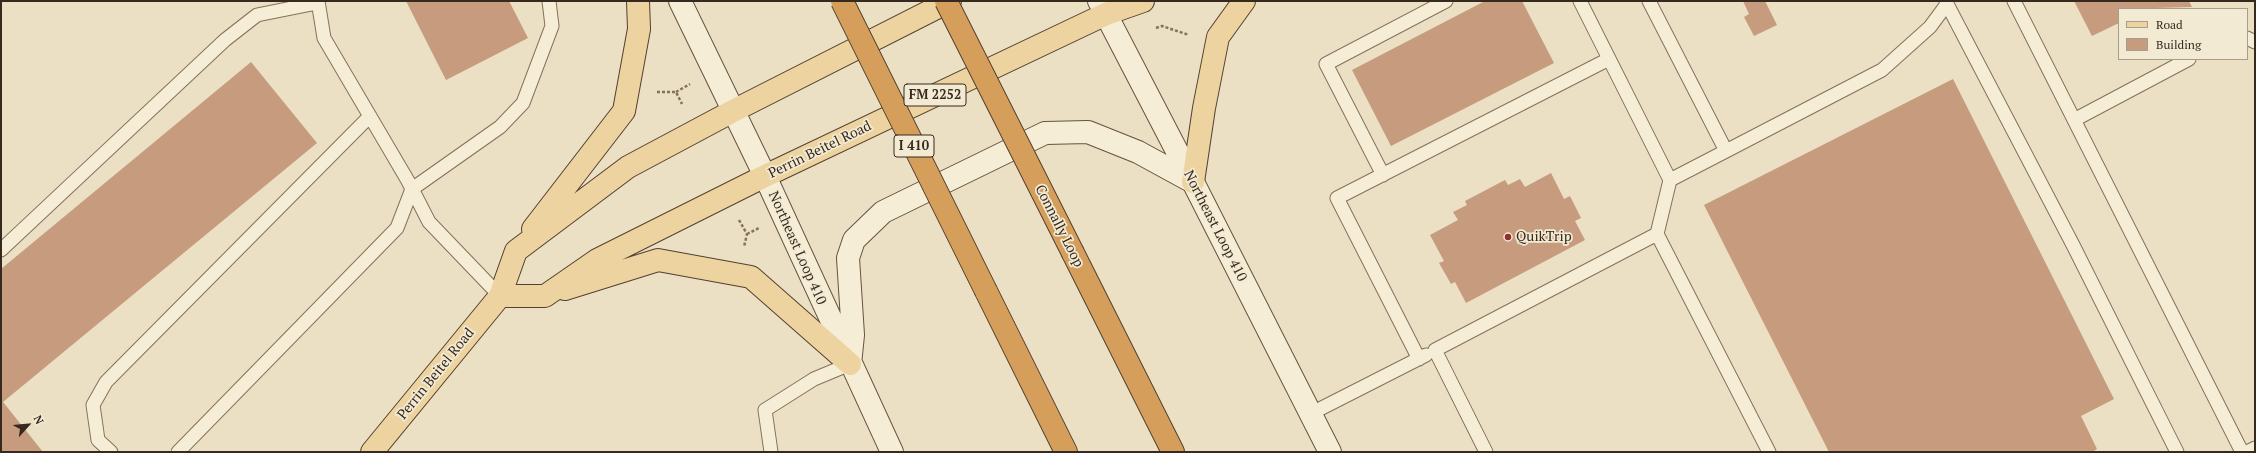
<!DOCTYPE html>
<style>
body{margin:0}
#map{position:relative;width:2256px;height:453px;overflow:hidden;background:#ebdfc4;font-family:"PT Serif",serif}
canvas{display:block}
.frame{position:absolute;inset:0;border:2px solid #362a1f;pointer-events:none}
.legend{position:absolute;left:2118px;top:8px;width:130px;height:52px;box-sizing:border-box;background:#f3ead3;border:1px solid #a79d8b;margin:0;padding:5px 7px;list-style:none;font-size:12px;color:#362a1f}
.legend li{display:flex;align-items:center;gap:8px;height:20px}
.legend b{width:20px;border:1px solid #a79d8b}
.north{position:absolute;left:8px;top:405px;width:40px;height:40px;-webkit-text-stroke:3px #f3ead3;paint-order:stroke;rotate:63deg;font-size:11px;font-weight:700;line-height:16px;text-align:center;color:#362a1f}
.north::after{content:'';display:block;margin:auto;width:14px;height:18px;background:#362a1f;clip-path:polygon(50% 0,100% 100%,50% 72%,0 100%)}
</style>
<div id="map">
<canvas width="2256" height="453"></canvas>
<div class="frame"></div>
<ul class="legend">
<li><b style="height:5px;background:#ecd39f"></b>Road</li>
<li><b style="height:11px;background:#c79b7d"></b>Building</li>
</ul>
<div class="north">N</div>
</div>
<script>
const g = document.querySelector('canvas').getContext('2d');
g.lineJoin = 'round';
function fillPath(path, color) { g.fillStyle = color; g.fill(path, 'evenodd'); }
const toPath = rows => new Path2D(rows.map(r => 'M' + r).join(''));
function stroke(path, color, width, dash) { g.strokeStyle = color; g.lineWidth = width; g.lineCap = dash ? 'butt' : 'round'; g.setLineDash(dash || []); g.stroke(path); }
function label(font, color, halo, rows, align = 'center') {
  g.font = font + ' "PT Serif",serif'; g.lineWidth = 3.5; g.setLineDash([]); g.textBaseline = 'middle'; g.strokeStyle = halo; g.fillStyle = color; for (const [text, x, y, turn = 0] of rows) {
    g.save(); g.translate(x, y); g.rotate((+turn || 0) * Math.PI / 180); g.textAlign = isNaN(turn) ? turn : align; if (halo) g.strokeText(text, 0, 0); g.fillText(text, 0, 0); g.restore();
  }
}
fillPath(toPath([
 [406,1,509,1,528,38,446,80],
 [1485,1,1522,1,1554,63,1391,146,1352,70],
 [1743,1,1765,1,1777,25,1754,36,1744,17,1749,14],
 [2074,1,2189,1,2192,7,2119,9,2119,23,2092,36],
 [251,62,317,143,3,402,43,452,1,452,1,269],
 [1953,79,2114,399,2081,416,2097,449,2092,452,1829,452,1704,205],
 [1551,173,1564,199,1570,196,1581,218,1575,221,1585,240,1466,303,1455,282,1451,284,1439,263,1444,261,1430,235,1458,220,1453,212,1467,205,1465,201,1505,180,1508,185,1520,179,1525,187]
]), '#c79b7d');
const service = toPath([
 [318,1,324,38,408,181,429,222,500,296],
 [1649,1,1726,151,1882,70,1930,27,1947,4,1946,1],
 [2014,1,2242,452],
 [1947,4,2073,245,2177,452],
 [2247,38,2255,42],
 [2074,120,2189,59],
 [1383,175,1326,64,1446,1],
 [1670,180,1726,151],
 [1657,234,1769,452],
 [1,250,225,40,257,15,317,3],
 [1419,359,1337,198,1609,59],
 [1310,414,1426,355],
 [111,452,98,440,93,405,106,382,370,116],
 [178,452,397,228,412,189,500,127,523,103,552,26,549,1],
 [771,452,765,410,814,379,850,364],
 [1486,452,1435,350,1657,234,1670,180,1580,1],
 [2247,452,2255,448]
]);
const secondary = toPath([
 [680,1,765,176,892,452],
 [1099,1,1193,182,1330,452],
 [850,364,853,335,848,258,854,240,883,212,1045,133,1088,132,1138,152,1193,182]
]);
const primary = toPath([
 [1193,182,1204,108,1218,37,1244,1],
 [533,229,624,111,639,29,638,1],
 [565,289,658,260,751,277,850,364],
 [500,296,545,296,597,260,765,176,1106,14,1143,1],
 [372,452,500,296,516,251,628,167,733,111,950,1]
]);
const motorway = toPath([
 [1073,253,1173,452],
 [986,291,1066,452]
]);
stroke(service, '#85715c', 15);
stroke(secondary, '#66523f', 24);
stroke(primary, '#534030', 24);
stroke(motorway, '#534030', 24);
stroke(toPath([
 [1156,28,1162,26,1189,35],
 [657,92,676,92,682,104],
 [676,92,690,84],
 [739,220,747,234,744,247],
 [747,234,759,228]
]), '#85715c', 2.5, [3, 2]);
stroke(service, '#f6edd7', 13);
stroke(secondary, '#f6edd7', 22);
stroke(primary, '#ecd39f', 22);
stroke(motorway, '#d59e5a', 22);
const motorwayBridge = toPath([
 [842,1,986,291],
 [946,1,1073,253]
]);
stroke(motorwayBridge, '#534030', 24, []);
stroke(motorwayBridge, '#d59e5a', 22);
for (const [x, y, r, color] of [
 [1508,237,4,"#903031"]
]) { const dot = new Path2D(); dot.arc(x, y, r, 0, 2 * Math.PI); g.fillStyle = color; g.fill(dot); stroke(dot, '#f3ead3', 1.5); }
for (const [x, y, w] of [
 [935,95,62],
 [914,146,40]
]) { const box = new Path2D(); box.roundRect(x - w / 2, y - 11, w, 22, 3); g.fillStyle = '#f3ead3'; g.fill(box); stroke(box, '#362a1f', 1); }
label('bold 13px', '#362a1f', null, [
 ["FM 2252",935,95],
 ["I 410",914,146]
]);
label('14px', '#362a1f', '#f3ead3', [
 ["Perrin Beitel Road",820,150,-26],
 ["Connally Loop",1059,226,63],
 ["Northeast Loop 410",1215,226,63],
 ["Northeast Loop 410",797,248,66],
 ["Perrin Beitel Road",436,374,-51]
]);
label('14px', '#362a1f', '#f3ead3', [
 ["QuikTrip",1516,237]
], 'left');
</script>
